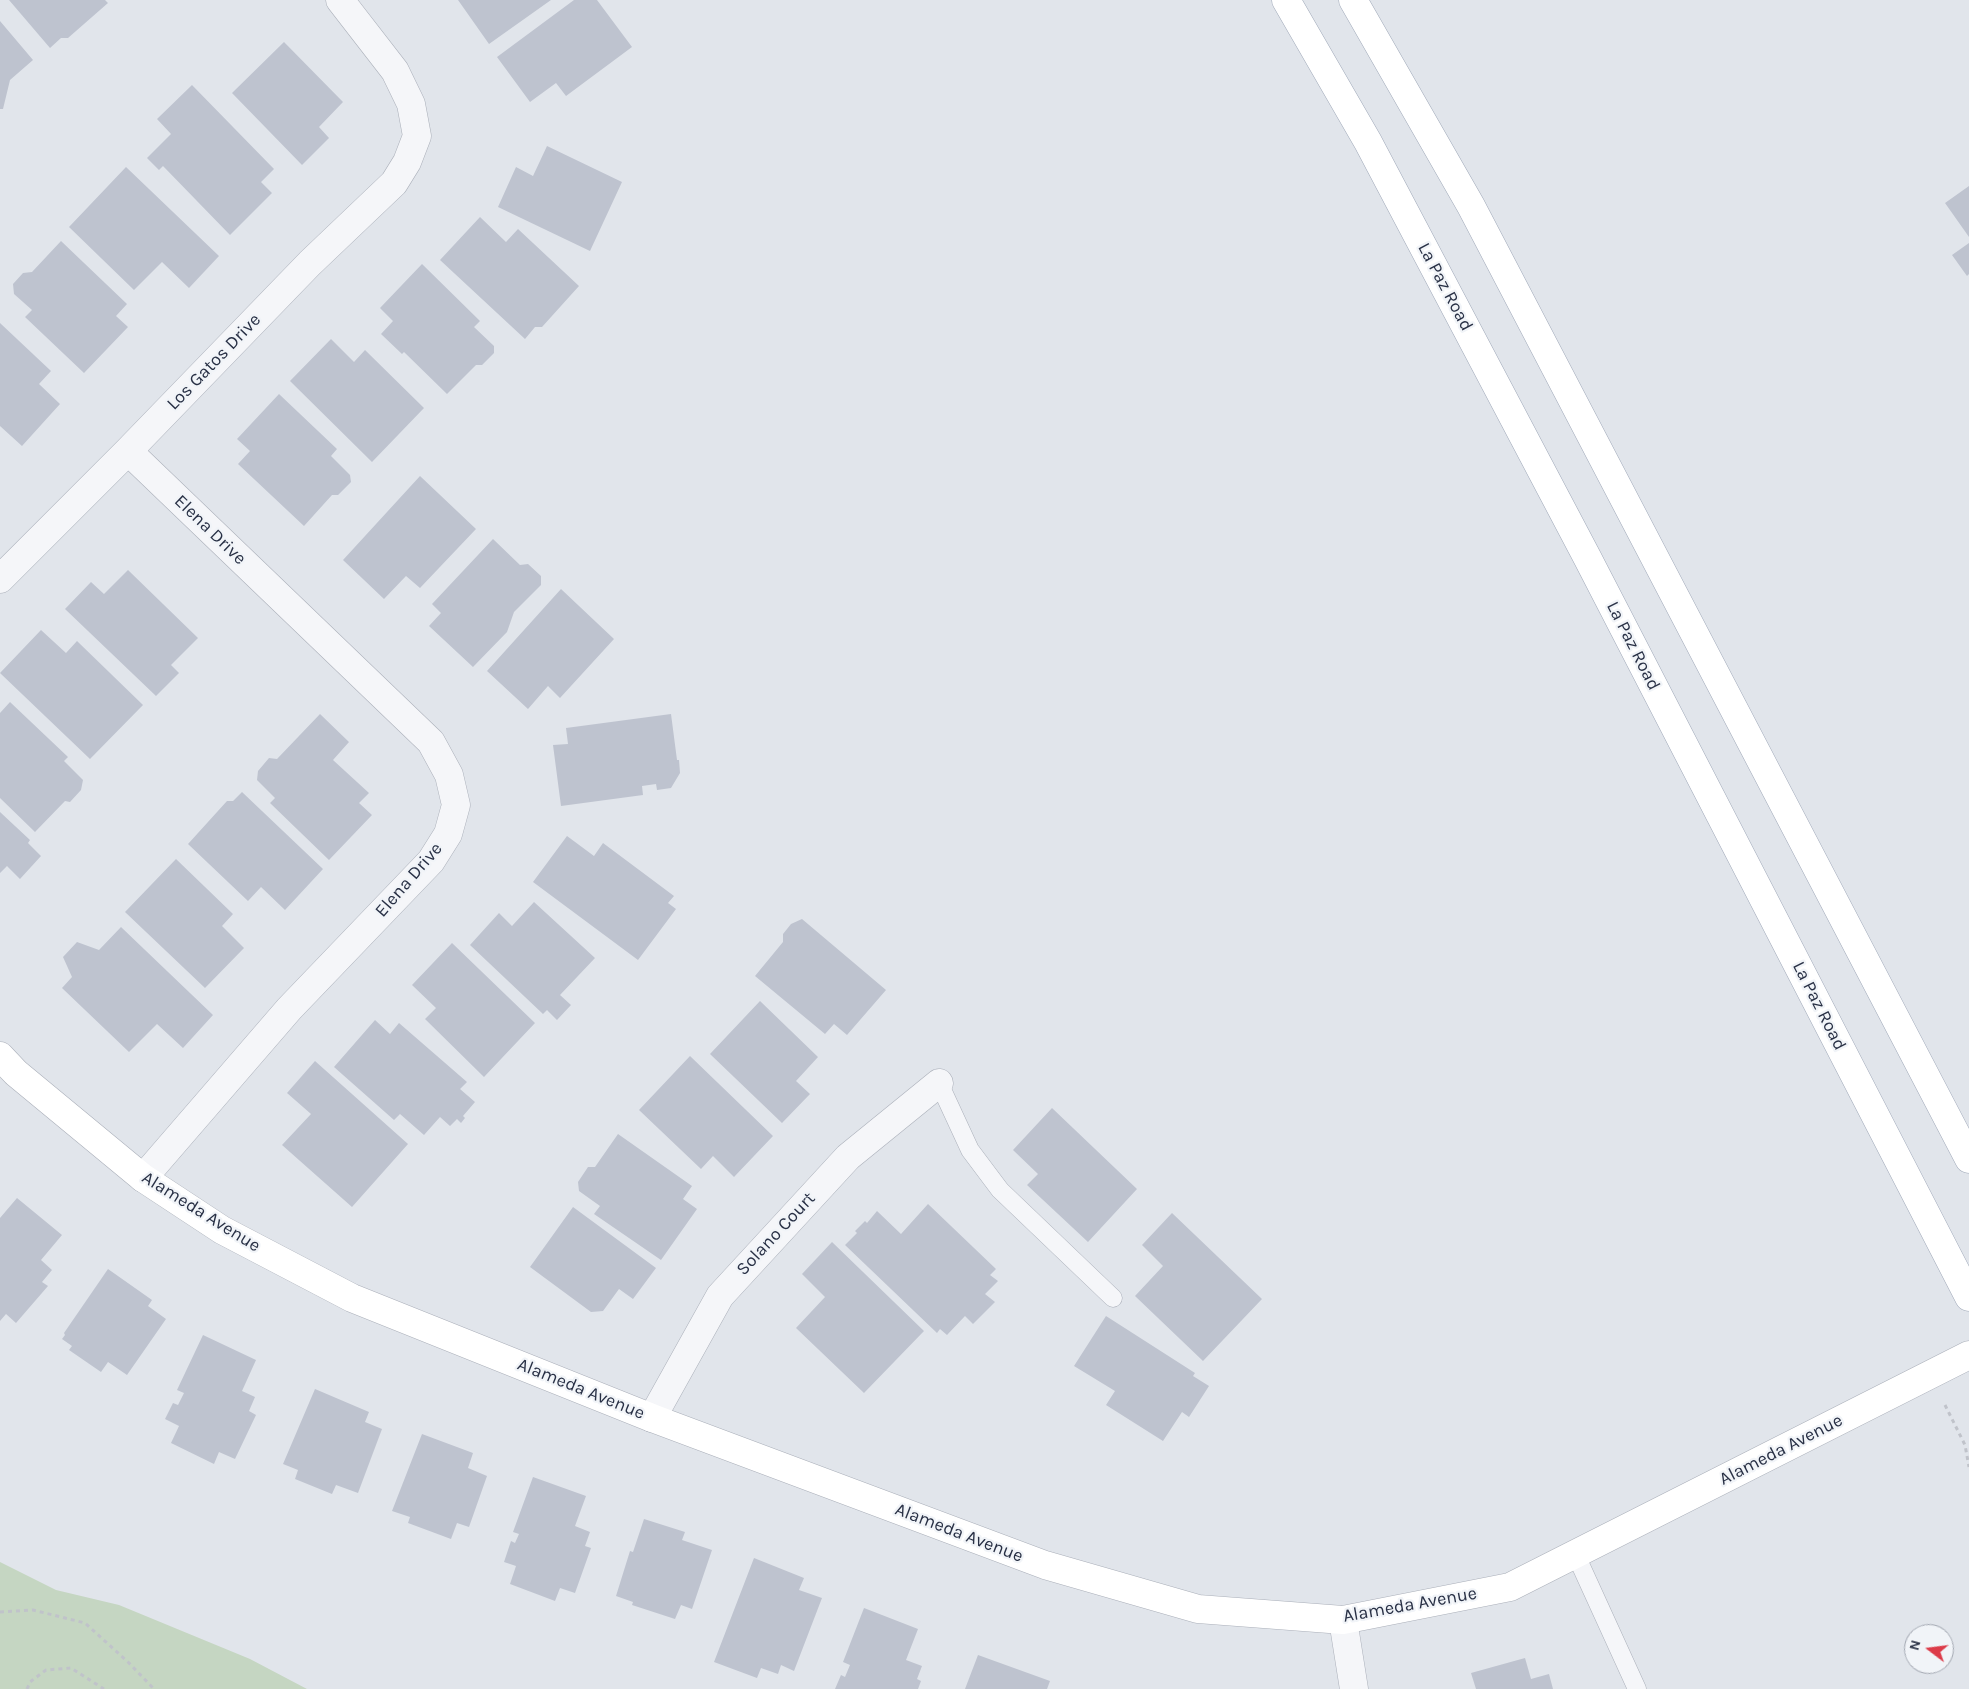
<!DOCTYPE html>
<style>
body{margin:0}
#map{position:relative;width:1969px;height:1689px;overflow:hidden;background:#e1e5eb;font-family:Karla,sans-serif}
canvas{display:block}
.north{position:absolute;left:1904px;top:1624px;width:50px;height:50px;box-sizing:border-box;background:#f1f4f8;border:1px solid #a1a6b0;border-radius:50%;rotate:285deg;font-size:14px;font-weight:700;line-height:20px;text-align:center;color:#283045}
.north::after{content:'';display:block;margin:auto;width:18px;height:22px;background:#dc3b49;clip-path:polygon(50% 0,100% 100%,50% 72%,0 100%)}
</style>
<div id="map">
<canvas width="1969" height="1689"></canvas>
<div class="north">N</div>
</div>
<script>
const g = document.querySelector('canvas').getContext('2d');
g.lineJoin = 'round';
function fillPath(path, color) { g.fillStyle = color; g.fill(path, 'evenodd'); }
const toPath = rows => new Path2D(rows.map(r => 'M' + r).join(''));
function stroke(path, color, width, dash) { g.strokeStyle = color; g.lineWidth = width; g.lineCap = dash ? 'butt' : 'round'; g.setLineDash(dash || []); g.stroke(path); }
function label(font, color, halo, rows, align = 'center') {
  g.font = font + ' Karla,sans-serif'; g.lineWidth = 4.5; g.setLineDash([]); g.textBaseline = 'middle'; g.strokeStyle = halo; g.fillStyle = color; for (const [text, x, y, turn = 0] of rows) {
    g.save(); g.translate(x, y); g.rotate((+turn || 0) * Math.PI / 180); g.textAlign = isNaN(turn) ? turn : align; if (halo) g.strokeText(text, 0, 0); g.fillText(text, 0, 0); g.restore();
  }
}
fillPath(toPath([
 [0,1562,56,1590,119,1605,250,1659,307,1689,0,1689]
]), '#c5d6c2');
fillPath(toPath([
 [9,0,105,0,108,3,68,38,61,38,50,48],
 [458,0,551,0,489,44],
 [574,0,597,0,632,47,566,96,556,83,530,102,497,57],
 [0,21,33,60,10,80,3,109,0,109],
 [284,42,343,102,319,127,329,138,302,165,232,93],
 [192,85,274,169,261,182,272,193,230,235,163,166,159,170,147,158,171,134,157,119],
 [547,146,622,182,590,251,498,207,516,167,533,176],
 [126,167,219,256,189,288,162,262,134,290,69,227],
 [1969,186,1969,237,1945,203],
 [480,217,506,242,518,229,579,286,542,327,535,327,525,339,440,260],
 [61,241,127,304,116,316,128,327,84,373,25,317,32,310,14,294,13,284,23,273,32,272],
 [1969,243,1969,274,1967,276,1952,255],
 [422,264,480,321,474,327,494,346,494,353,482,365,476,365,447,394,404,352,402,354,381,334,393,321,380,308],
 [0,323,51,371,39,384,60,404,22,446,0,426],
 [331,339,354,362,365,350,424,408,372,462,290,381],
 [279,394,337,449,331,456,350,475,351,482,338,495,332,495,304,526,238,464,250,451,237,439],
 [420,476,476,529,420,588,406,576,384,599,343,560],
 [493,539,520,565,528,564,541,576,541,585,514,612,507,632,473,667,429,626,441,613,432,604],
 [128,570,198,638,171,665,179,673,156,696,65,609,91,582,104,594],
 [561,589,614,639,560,698,548,686,528,709,487,671],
 [41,630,66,653,77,641,143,705,90,759,0,673],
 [10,702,68,757,64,761,83,780,81,790,70,802,65,801,35,832,0,798,0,713],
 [320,714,349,742,333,760,369,793,359,803,372,815,329,860,270,803,275,798,257,780,258,771,269,758,277,759],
 [671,714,677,760,679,760,680,773,671,788,657,790,656,784,642,786,643,795,561,806,553,745,568,744,566,728],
 [242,792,323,869,285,910,261,887,248,901,188,844,227,801,233,801],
 [0,812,30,840,28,843,41,856,20,879,7,866,0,873],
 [567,836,594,856,603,843,674,896,668,903,676,909,638,960,533,882],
 [176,859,233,914,222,926,244,948,205,988,125,912],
 [534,902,595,958,560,995,571,1005,557,1020,547,1010,543,1014,470,945,499,913,512,926],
 [802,919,886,990,847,1035,834,1024,825,1034,755,976,783,942,783,934,791,924],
 [121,927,213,1015,183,1048,157,1024,129,1052,62,988,72,977,63,957,77,942,99,950],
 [452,943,535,1023,484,1077,425,1019,436,1008,412,985],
 [760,1001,818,1057,796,1081,810,1094,782,1123,710,1054],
 [375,1020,390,1034,399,1023,467,1082,460,1089,475,1102,463,1116,465,1118,461,1123,457,1119,450,1126,440,1117,424,1135,400,1114,394,1120,334,1067],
 [690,1056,773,1136,734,1177,713,1156,701,1169,639,1110],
 [315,1061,408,1144,352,1207,282,1145,311,1114,287,1093],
 [1052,1108,1137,1189,1088,1242,1027,1185,1038,1174,1013,1150],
 [618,1134,692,1186,683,1199,697,1209,661,1260,594,1214,600,1206,579,1191,578,1182,588,1167,595,1167],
 [17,1198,62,1235,41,1260,52,1270,42,1282,48,1286,16,1323,6,1314,0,1321,0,1218],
 [928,1204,996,1269,990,1275,998,1281,985,1294,995,1302,973,1324,965,1316,947,1335,940,1329,937,1333,845,1245,857,1233,855,1231,865,1221,867,1223,877,1211,901,1234],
 [573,1207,656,1268,633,1299,619,1289,603,1311,591,1312,530,1267],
 [1172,1213,1262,1299,1203,1361,1135,1296,1163,1266,1142,1245],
 [832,1242,924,1331,864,1393,796,1328,825,1297,802,1274],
 [108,1269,152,1300,148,1306,166,1319,127,1375,108,1362,101,1372,69,1350,72,1346,62,1339,65,1335,64,1333],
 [1106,1316,1195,1373,1193,1376,1209,1386,1189,1417,1182,1412,1163,1441,1106,1405,1115,1391,1074,1366],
 [203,1335,256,1360,242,1391,255,1397,249,1411,256,1415,235,1459,219,1452,214,1464,171,1443,179,1426,165,1419,173,1403,178,1405,184,1393,177,1390],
 [315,1389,369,1412,365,1422,382,1429,358,1493,336,1485,332,1494,295,1479,298,1470,283,1464],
 [422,1434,473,1453,468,1468,487,1476,469,1527,457,1523,451,1539,408,1523,410,1517,392,1511],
 [533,1477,586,1496,575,1526,590,1532,585,1546,591,1548,575,1593,560,1588,555,1601,510,1584,516,1566,504,1562,511,1541,515,1543,519,1534,513,1532],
 [644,1519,685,1532,682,1540,712,1550,692,1609,681,1605,675,1619,632,1605,633,1602,616,1596,630,1551,633,1552],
 [754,1558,804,1578,799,1590,822,1598,794,1671,781,1665,778,1674,761,1668,757,1678,714,1662],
 [864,1608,918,1629,906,1660,922,1666,917,1679,921,1681,918,1689,835,1689,841,1675,845,1677,850,1665,843,1662],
 [978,1655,1050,1681,1047,1689,965,1689],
 [1525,1658,1531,1679,1549,1674,1553,1689,1476,1689,1471,1673]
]), '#bec3cf');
const lane = toPath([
 [939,1083,970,1150,1000,1190,1113,1298],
 [1575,1553,1637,1689]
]);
const street = toPath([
 [128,451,431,742,449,775,456,805,448,834,431,861,289,1009,143,1178],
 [0,579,128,451,310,263,394,183,407,162,417,136,411,104,395,71,340,0],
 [652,1418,720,1296,848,1157,939,1083],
 [1343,1620,1354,1689]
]);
const secondary = toPath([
 [0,1056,16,1073,143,1178,222,1230,352,1298,652,1418,1045,1565,1198,1609,1343,1620,1510,1587,1969,1355]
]);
const primary = toPath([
 [1286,0,1368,142,1588,559,1969,1297],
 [1353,0,1471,206,1969,1159]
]);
stroke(lane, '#aaafb9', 19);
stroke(street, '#aaafb9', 29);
stroke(secondary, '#aaafb9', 29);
stroke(primary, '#9fa8b8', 29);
stroke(toPath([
 [1945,1405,1965,1445,1969,1467],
 [0,1612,33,1610,85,1623,128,1662,154,1689],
 [27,1689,30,1682,46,1670,71,1668,104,1689]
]), '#c0c3ca', 3, [4, 4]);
stroke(lane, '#f5f6f9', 18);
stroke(street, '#f5f6f9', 28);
stroke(secondary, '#fff', 28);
stroke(primary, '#fff', 28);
label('18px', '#283045', '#f1f4f8', [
 ["La Paz Road",1445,287,62],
 ["Los Gatos Drive",214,362,-46],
 ["Elena Drive",210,530,44],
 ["La Paz Road",1633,646,63],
 ["Elena Drive",409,880,-49],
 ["La Paz Road",1819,1006,63],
 ["Alameda Avenue",201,1212,32],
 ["Solano Court",776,1234,-47],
 ["Alameda Avenue",581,1389,22],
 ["Alameda Avenue",1781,1450,-27],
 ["Alameda Avenue",959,1533,21],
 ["Alameda Avenue",1410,1605,-10]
]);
</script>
